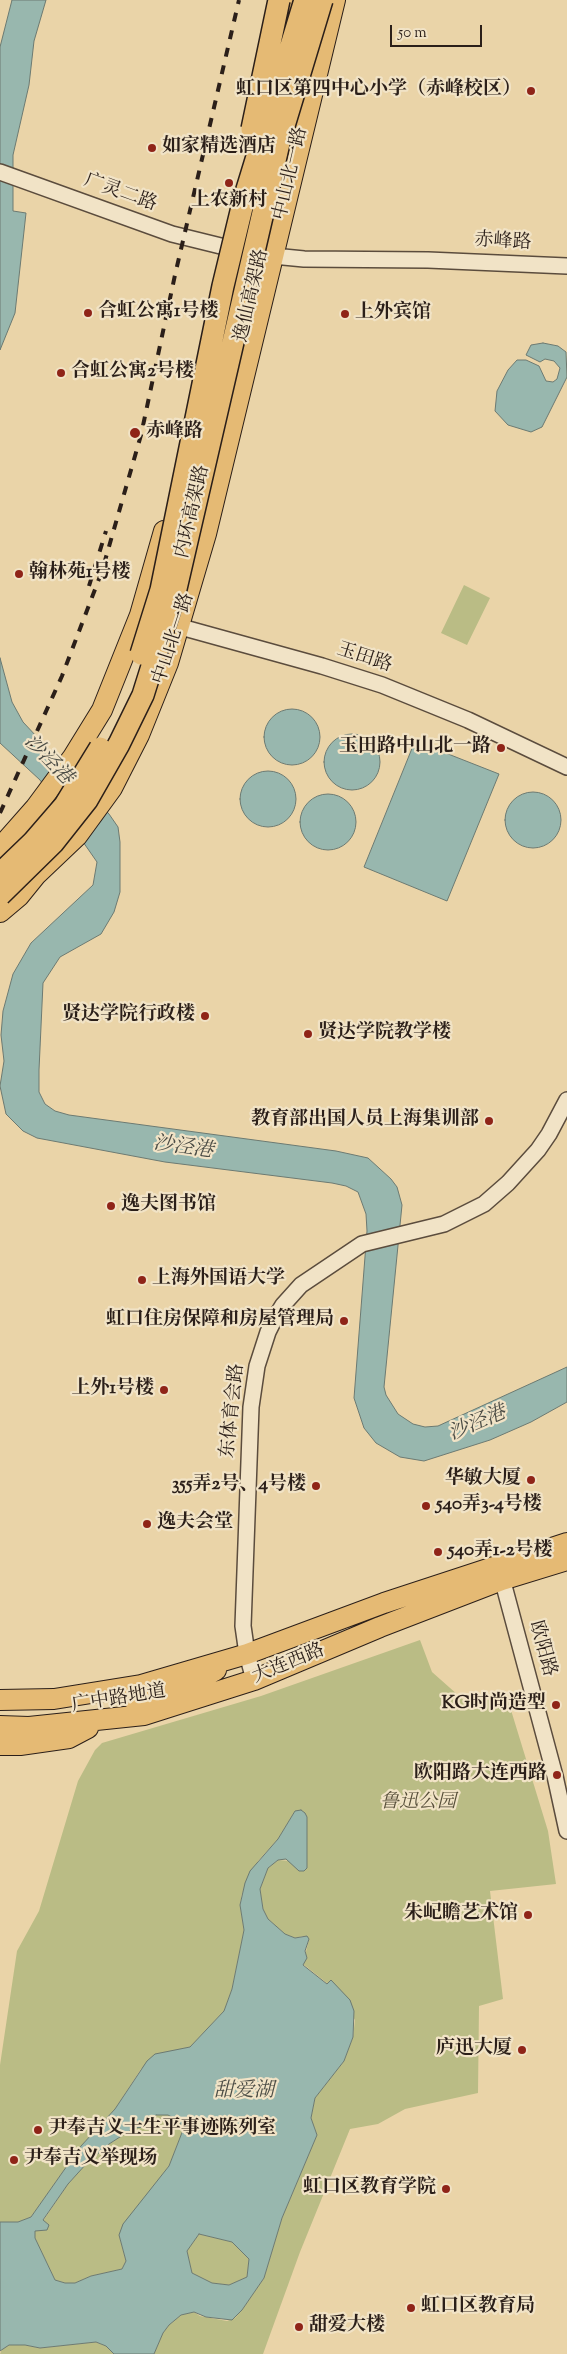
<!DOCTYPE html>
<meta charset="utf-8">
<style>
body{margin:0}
#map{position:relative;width:567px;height:2354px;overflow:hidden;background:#ead4a8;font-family:"Sorts Mill Goudy",serif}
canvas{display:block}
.scale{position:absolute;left:390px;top:25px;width:92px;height:22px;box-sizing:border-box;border:2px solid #2b1f19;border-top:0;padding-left:6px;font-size:15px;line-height:18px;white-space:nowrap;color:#2b1f19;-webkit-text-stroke:4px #f1e3c6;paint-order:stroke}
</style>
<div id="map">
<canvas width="567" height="2354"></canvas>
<div class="scale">50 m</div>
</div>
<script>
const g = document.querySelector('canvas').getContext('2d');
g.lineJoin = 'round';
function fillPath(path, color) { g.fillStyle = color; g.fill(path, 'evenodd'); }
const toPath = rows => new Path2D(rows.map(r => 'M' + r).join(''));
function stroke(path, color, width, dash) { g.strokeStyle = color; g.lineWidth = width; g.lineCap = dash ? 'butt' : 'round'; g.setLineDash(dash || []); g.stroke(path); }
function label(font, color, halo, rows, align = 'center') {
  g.font = font + ' "Sorts Mill Goudy","Noto Serif SC",serif'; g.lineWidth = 4.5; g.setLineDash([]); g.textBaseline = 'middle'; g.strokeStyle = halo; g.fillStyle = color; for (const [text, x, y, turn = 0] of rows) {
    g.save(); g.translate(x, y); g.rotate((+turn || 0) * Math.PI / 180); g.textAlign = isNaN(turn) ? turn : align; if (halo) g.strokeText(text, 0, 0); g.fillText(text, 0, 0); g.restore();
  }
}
fillPath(toPath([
 [464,585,490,598,467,645,441,633],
 [420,1640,432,1672,467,1703,507,1697,548,1831,556,1884,490,1891,503,1999,479,2006,478,2093,405,2109,378,2124,350,2129,300,2252,263,2354,154,2354,163,2333,169,2325,181,2315,194,2312,200,2316,227,2321,235,2318,242,2310,264,2278,282,2218,317,2135,311,2118,315,2098,344,2061,353,2037,355,2020,331,1981,328,1984,303,1964,309,1939,304,1936,295,1938,285,1934,268,1919,263,1909,260,1889,268,1868,278,1860,290,1861,307,1859,295,1811,278,1839,258,1861,242,1894,240,1905,244,1930,232,1989,224,2011,190,2047,176,2051,141,2069,115,2109,81,2146,31,2217,18,2222,0,2222,0,2065,17,1951,39,1911,78,1781,95,1750,102,1743,261,1696],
 [156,2115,168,2115,179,2121,183,2130,169,2166,119,2235,126,2261,122,2269,91,2276,75,2283,65,2283,55,2280,35,2238,35,2231,39,2229,43,2221,68,2184,86,2163,109,2144,134,2128,144,2127],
 [199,2234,232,2242,249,2259,247,2277,229,2285,212,2283,192,2273,187,2251],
 [96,2342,106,2346,114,2354,0,2354,2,2349,9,2345,25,2345,40,2348]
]), '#babc85');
const water = toPath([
 [12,0,46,0,34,41,29,85,13,155,13,211,26,213,15,313,0,350,0,47,12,0],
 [543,343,558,346,566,352,567,377,542,427,531,432,508,425,495,411,497,391,508,370,517,360,526,360,539,366,546,381,553,382,557,379,560,368,554,361,545,359,540,362,526,355,531,345,543,343],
 [0,658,12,702,23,722,109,814,118,827,120,842,120,892,114,912,101,934,60,957,43,983,39,1070,39,1092,45,1104,55,1111,69,1115,336,1151,368,1158,391,1179,397,1187,402,1205,384,1387,386,1395,398,1414,413,1424,425,1427,438,1426,567,1367,567,1402,531,1422,490,1440,424,1461,400,1457,376,1443,364,1428,354,1398,367,1231,366,1214,358,1192,346,1186,332,1183,165,1162,37,1138,23,1131,6,1114,0,1086,4,1061,1,1035,3,1011,13,974,31,943,93,885,97,862,40,780,0,743,0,658],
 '264 737a28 28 0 1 1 56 0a28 28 0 1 1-56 0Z',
 '324 762a28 28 0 1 1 56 0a28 28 0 1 1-56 0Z',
 [415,741,499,774,447,901,364,867,415,741],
 '240 799a28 28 0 1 1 56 0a28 28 0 1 1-56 0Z',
 '505 820a28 28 0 1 1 56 0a28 28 0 1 1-56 0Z',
 '300 822a28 28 0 1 1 56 0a28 28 0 1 1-56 0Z',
 [301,1810,305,1813,307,1817,307,1868,304,1871,299,1871,286,1859,278,1860,268,1868,260,1889,263,1909,268,1919,285,1934,295,1938,307,1936,309,1939,305,1951,307,1958,303,1965,327,1984,331,1980,350,2000,354,2011,353,2037,344,2061,315,2098,311,2118,317,2135,282,2218,264,2278,242,2310,232,2320,206,2317,194,2312,181,2315,169,2325,163,2333,154,2354,114,2354,106,2346,96,2342,40,2348,25,2345,9,2345,0,2351,0,2222,18,2222,31,2217,81,2146,115,2109,147,2061,155,2054,190,2047,224,2011,232,1989,244,1930,240,1905,245,1883,250,1871,278,1839,295,1811,301,1810],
 [156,2115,168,2115,179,2121,183,2130,169,2166,123,2224,119,2235,126,2261,122,2269,91,2276,75,2283,65,2283,55,2280,35,2238,35,2231,47,2230,49,2225,43,2220,68,2184,87,2163,109,2144,134,2128,144,2127,156,2115],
 [199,2234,232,2242,249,2259,247,2277,229,2285,212,2283,192,2273,187,2251,199,2234]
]);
fillPath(water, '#98b7ae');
stroke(water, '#6c7a72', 1);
const tertiary = toPath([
 [0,172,172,234,241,251],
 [263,255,304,259,428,260,567,266],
 [170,624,322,666,382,685,468,720,567,767],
 [500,1571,555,1776,567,1831],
 [254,1680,247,1654,243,1626,251,1407,257,1366,268,1332,275,1318,283,1305,301,1285,362,1244,444,1224,484,1204,508,1183,538,1150,549,1134,567,1100]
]);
const primary = toPath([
 [0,848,36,807,73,757,102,710,140,615,164,531],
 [0,912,19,896,36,875,77,836,112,788,139,735,168,663,206,534,335,0],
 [133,1699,182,1689,216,1670],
 [0,1700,54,1699,141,1685,247,1654,384,1603,567,1543],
 [0,1726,29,1727,144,1715,254,1680,380,1627,502,1580,567,1560],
 [0,1745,20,1745,69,1738,88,1728]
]);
const trunk = toPath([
 [281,33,290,0]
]);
stroke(tertiary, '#5b4c3d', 18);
stroke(primary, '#2b1f19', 22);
stroke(trunk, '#2b1f19', 24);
stroke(tertiary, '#f1e3c6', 15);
stroke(primary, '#e5ba74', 20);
stroke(trunk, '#e5ba74', 21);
stroke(toPath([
 [89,586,106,531],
 [0,813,62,676,102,571,141,435,175,275,239,0]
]), '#2b1f19', 4, [9, 9]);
const trunkBridge = toPath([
 [252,129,279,0],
 [141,654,161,590,223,286,244,199,305,0],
 [0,874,33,842,65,805,100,748],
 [0,895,53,843,87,800,119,744,143,695,175,593,280,139,322,0]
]);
stroke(trunkBridge, '#2b1f19', 24, []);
stroke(trunkBridge, '#e5ba74', 21);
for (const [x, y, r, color] of [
 [531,91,5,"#8f2418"],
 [152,148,5,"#8f2418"],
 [229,183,5,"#8f2418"],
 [88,313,5,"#8f2418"],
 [345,314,5,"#8f2418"],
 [61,373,5,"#8f2418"],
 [135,433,6,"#8f2418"],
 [19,574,5,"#8f2418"],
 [501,748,5,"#8f2418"],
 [205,1016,5,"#8f2418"],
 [308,1034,5,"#8f2418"],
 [489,1121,5,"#8f2418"],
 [111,1206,5,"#8f2418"],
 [142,1280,5,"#8f2418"],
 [344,1321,5,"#8f2418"],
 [164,1390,5,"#8f2418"],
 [531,1480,5,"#8f2418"],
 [316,1486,5,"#8f2418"],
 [426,1506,5,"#8f2418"],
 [147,1524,5,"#8f2418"],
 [438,1552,5,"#8f2418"],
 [556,1705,5,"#8f2418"],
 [557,1775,5,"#8f2418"],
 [528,1915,5,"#8f2418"],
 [522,2050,5,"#8f2418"],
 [38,2130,5,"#8f2418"],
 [14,2160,5,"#8f2418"],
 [446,2189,5,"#8f2418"],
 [411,2308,5,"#8f2418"],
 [299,2327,5,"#8f2418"]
]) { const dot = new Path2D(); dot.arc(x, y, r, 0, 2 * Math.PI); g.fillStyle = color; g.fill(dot); stroke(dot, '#f1e3c6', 2); }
label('bold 19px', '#2b1f19', '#f1e3c6', [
 ["虹口区第四中心小学（赤峰校区）",521,91,"right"],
 ["如家精选酒店",162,148],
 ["上农新村",229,202,"center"],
 ["合虹公寓1号楼",98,313],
 ["上外宾馆",355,314],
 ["合虹公寓2号楼",71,373],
 ["赤峰路",146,433],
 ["翰林苑1号楼",29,574],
 ["玉田路中山北一路",491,748,"right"],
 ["贤达学院行政楼",195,1016,"right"],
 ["贤达学院教学楼",318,1034],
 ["教育部出国人员上海集训部",479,1121,"right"],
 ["逸夫图书馆",121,1206],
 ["上海外国语大学",152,1280],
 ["虹口住房保障和房屋管理局",334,1321,"right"],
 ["上外1号楼",154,1390,"right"],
 ["华敏大厦",521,1480,"right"],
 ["355弄2号、4号楼",306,1486,"right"],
 ["540弄3-4号楼",436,1506],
 ["逸夫会堂",157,1524],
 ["540弄1-2号楼",448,1552],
 ["KG时尚造型",546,1705,"right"],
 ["欧阳路大连西路",547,1775,"right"],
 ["朱屺瞻艺术馆",518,1915,"right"],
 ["庐迅大厦",512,2050,"right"],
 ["尹奉吉义士生平事迹陈列室",48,2130],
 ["尹奉吉义举现场",24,2160],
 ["虹口区教育学院",436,2189,"right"],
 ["虹口区教育局",421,2308],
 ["甜爱大楼",309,2327]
], 'left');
label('19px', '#2b1f19', '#f1e3c6', [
 ["中山北一路",292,174,-77],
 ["广灵二路",120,194,20],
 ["赤峰路",503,243,3],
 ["逸仙高架路",253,296,-77],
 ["内环高架路",194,512,-77],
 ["中山北一路",175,639,-72],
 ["玉田路",364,659,18],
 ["东体育会路",234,1411,-84],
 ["欧阳路",541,1649,75],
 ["大连西路",289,1665,-22],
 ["广中路地道",119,1700,-9]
]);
label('italic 19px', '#564e39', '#f1e3c6', [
 ["鲁迅公园",418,1804]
]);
label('italic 20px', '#4c4d46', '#f1e3c6', [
 ["沙泾港",47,761,46],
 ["沙泾港",183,1149,8],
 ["沙泾港",478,1425,-23],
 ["甜爱湖",244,2093]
]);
</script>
